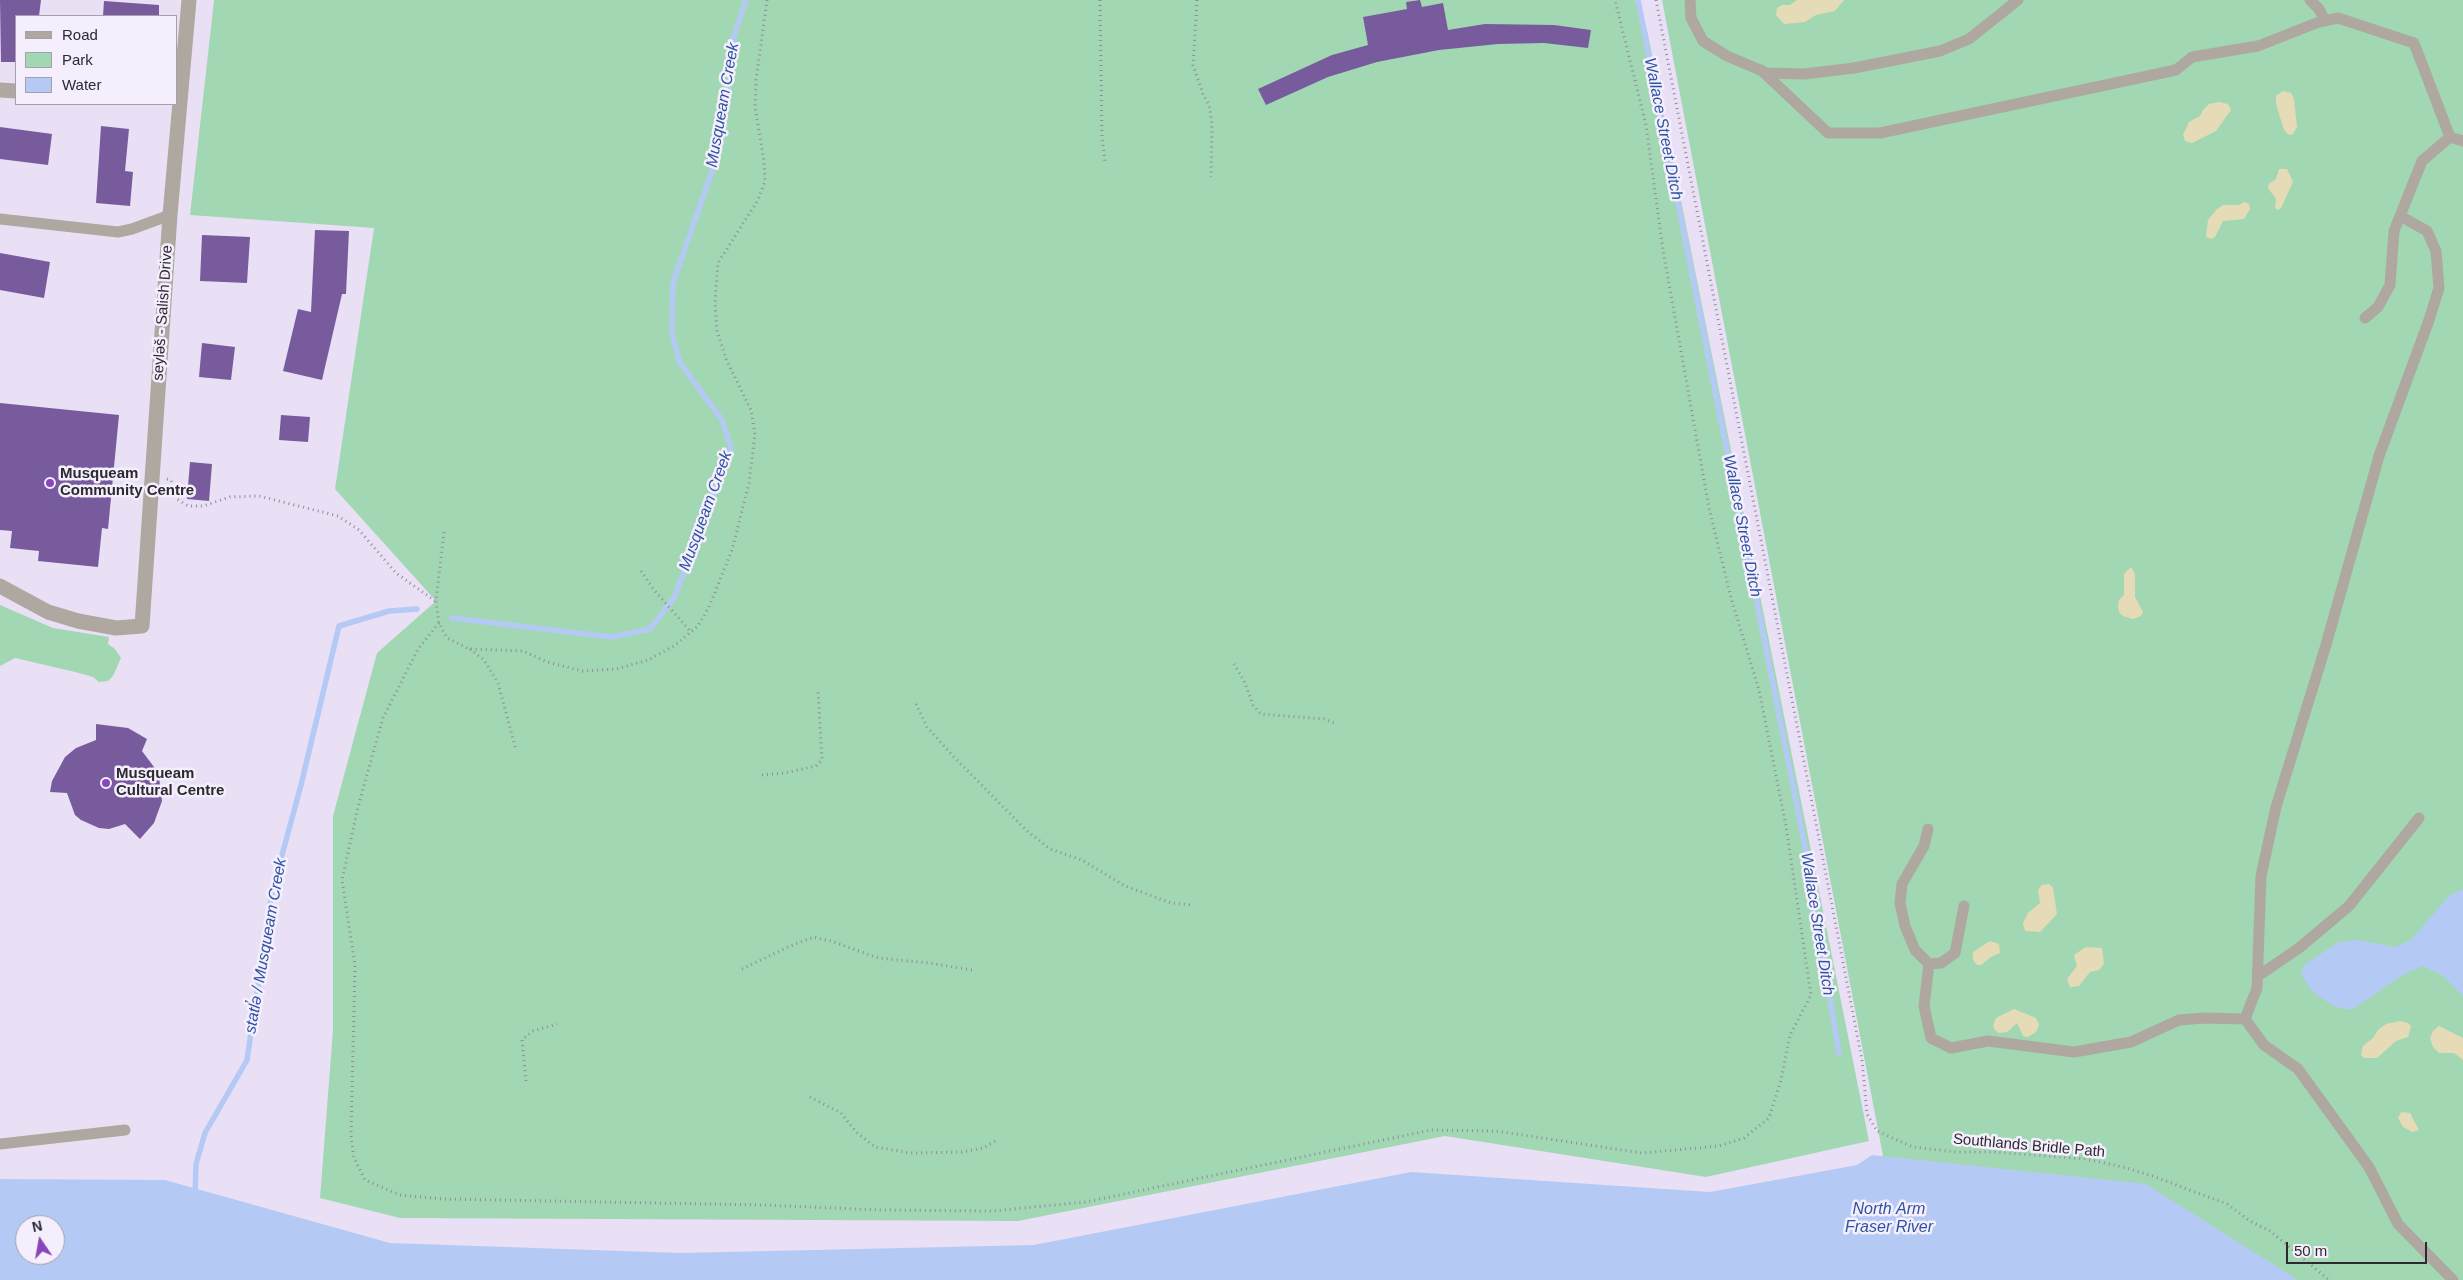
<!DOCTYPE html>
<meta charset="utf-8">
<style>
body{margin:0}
#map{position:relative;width:2463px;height:1280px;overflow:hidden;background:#e9e0f6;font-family:Helvetica,sans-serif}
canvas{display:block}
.legend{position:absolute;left:15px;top:15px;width:162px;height:90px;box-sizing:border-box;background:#f5effd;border:1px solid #a5a0ab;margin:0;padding:6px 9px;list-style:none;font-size:15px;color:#2c2931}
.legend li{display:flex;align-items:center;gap:10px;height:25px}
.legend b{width:25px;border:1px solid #a5a0ab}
.north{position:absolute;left:15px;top:1215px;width:50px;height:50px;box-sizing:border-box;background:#f5effd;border:1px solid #a5a0ab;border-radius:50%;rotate:348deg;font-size:14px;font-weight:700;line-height:20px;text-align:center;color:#2c2931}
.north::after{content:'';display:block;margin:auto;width:18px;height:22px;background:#8945b9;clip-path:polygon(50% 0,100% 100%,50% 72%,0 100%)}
.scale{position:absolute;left:2286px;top:1242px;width:141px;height:22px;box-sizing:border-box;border:2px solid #2c2931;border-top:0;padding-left:6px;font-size:15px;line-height:18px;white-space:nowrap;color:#2c2931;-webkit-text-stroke:4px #f5effd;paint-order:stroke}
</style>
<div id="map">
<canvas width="2463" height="1280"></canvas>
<ul class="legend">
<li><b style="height:6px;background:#afa8a0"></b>Road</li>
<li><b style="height:14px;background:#a1d8b3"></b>Park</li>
<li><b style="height:14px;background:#b4caf4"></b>Water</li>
</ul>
<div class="north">N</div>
<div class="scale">50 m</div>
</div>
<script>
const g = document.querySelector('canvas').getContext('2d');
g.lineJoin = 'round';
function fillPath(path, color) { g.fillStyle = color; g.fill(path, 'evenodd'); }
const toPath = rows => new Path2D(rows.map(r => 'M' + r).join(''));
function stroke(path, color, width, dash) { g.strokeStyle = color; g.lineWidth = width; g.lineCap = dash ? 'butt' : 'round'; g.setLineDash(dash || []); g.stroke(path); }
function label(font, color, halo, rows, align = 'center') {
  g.font = font + ' Helvetica,sans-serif'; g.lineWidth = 5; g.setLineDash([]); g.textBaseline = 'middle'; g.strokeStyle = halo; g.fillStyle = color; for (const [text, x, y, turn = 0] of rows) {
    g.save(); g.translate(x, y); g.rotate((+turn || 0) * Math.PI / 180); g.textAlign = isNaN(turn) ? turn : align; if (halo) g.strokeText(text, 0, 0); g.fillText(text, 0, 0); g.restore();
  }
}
fillPath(toPath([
 [214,0,1635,0,1647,30,1869,1141,1706,1177,1445,1136,1018,1221,400,1218,320,1198,333,1030,333,816,377,653,436,601,335,489,374,228,190,215],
 [1662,0,2463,0,2463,1280,2110,1280,1888,1182],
 [0,605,53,628,109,637,108,644,115,649,121,658,113,676,108,681,99,682,93,677,75,672,15,658,0,666]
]), '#a1d8b3');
fillPath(toPath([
 [1797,0,1844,0,1835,11,1816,15,1805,22,1784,24,1776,15,1777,8,1782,5,1790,5],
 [2283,91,2291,93,2294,99,2297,127,2293,134,2289,135,2284,130,2276,104,2276,96],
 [2219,102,2228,104,2231,110,2216,131,2192,143,2185,141,2183,135,2189,122,2200,116,2203,110,2209,104],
 [2279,169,2287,169,2293,182,2281,208,2278,210,2275,208,2276,199,2268,188,2269,184,2276,179],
 [2245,202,2249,204,2250,209,2244,219,2223,221,2215,237,2212,239,2206,237,2208,220,2217,209,2223,205,2239,205],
 [2131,567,2135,574,2135,597,2143,612,2141,616,2133,619,2123,616,2119,612,2118,607,2119,600,2124,595,2124,574],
 [2049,884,2053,888,2057,914,2040,932,2025,931,2023,923,2028,913,2040,903,2038,890,2042,885],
 [1990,941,1999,944,2000,953,1991,957,1981,965,1977,965,1973,960,1973,952],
 [2086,947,2102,948,2104,964,2099,970,2090,972,2079,986,2070,987,2067,979,2077,966,2074,955],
 [2014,1009,2036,1018,2039,1025,2036,1032,2028,1037,2023,1036,2017,1023,2007,1032,1999,1033,1995,1030,1993,1026,1996,1018],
 [2400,1021,2408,1023,2411,1026,2408,1037,2396,1041,2377,1058,2364,1058,2361,1055,2363,1046,2373,1038,2378,1030,2386,1024],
 [2439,1026,2463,1038,2463,1060,2454,1053,2439,1053,2433,1047,2430,1038,2433,1031],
 [2401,1112,2410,1113,2419,1130,2412,1132,2403,1127,2398,1118]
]), '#e5dbb6');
fillPath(toPath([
 [2463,889,2463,996,2442,975,2422,966,2401,976,2352,1010,2333,1006,2313,992,2301,975,2304,965,2339,942,2359,940,2394,947,2410,941,2450,895],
 [1872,1155,2146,1184,2298,1280,0,1280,0,1179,165,1180,390,1243,681,1253,1034,1245,1411,1172,1710,1192,1857,1165],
 [25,1225,55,1225,55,1255,25,1255]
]), '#b4caf4');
stroke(toPath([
 [1638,0,1812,882,1810,893,1815,923,1820,939,1839,1053],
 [452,618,612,637,650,629,674,598,731,448,722,420,680,363,672,334,673,283,711,174,731,74,733,39,746,0],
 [195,1194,196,1164,205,1133,247,1060,272,892,301,785,339,626,389,611,417,609]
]), '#b4caf4', 5.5);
fillPath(toPath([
 [0,0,41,0,39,16,16,16,16,62,1,62],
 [1420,0,1422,7,1443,3,1448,30,1485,24,1554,25,1591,30,1588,48,1544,43,1498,44,1439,50,1377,62,1328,77,1266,105,1258,89,1332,55,1368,45,1363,17,1407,9,1406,2],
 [104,1,159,5,159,16,103,16],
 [101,126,129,129,125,171,133,172,130,206,96,203],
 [0,127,52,134,48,165,0,159],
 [315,230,349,231,346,294,342,294,322,380,283,371,298,309,311,312],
 [202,235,250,237,247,283,200,281],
 [0,253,50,262,44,298,0,290],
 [202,343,235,347,231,380,199,377],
 [0,403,119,415,108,529,102,528,98,567,38,561,39,551,10,548,12,531,0,530],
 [281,415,310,417,308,442,279,440],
 [190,462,212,464,209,501,187,499],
 [96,724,128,728,147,739,142,751,154,767,159,777,162,801,154,823,140,839,125,824,109,829,99,828,81,820,75,815,67,793,50,792,52,781,65,757,76,748,96,740]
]), '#785b9d');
stroke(toPath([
 [1100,0,1102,137,1105,161],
 [1197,0,1193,65,1203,94,1209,105,1212,124,1211,177],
 [1656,0,1862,1060,1867,1114,1877,1131,1913,1147,1956,1152,1994,1152,2086,1159,2127,1168,2155,1177,2227,1204,2250,1221,2270,1231,2329,1280],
 [167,479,171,480,177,499,188,506,203,506,230,497,259,496,338,516,359,530,396,573,435,601],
 [444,532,436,601,439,623,447,638,469,649,523,651,547,662,583,671,617,669,648,660,674,646,698,626,709,607,732,550,749,483,755,434,751,410,726,359,717,331,715,303,718,263,758,200,765,181,764,161,755,107,756,81,767,0],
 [641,571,654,590,691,632],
 [439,623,418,649,383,718,358,807,342,880,355,965,351,1135,354,1158,365,1180,400,1195,443,1199,764,1205,879,1210,992,1211,1086,1202,1431,1130,1496,1131,1642,1153,1719,1146,1744,1138,1769,1118,1781,1080,1790,1035,1811,995,1786,826,1759,690,1731,598,1709,508,1663,250,1646,125,1615,0],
 [470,649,484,660,498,683,516,750],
 [1234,664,1245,683,1253,705,1261,714,1324,719,1334,723],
 [916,704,927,727,953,756,1026,830,1050,849,1082,860,1125,886,1171,903,1191,905],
 [762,775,784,773,816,766,822,760,818,691],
 [742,969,790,946,814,937,834,942,878,958,929,963,972,970],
 [526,1081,522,1040,533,1031,557,1024],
 [810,1097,841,1113,856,1132,875,1147,911,1153,962,1152,983,1148,997,1140]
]), '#918b9a', 3, [1, 4]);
stroke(toPath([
 [1690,0,1691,18,1703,41,1727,56,1767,73,1804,74,1854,68,1940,51,1969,39,2018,0],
 [2310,0,2319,9,2325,21],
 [1761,70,1828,133,1880,133,2176,70,2192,57,2258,46,2319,22,2338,18,2414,43,2450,137,2463,141],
 [0,219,118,232,132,229,170,215],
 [2365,318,2378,307,2390,285,2394,231,2422,161,2450,137],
 [1928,829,1924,846,1902,884,1900,903,1905,926,1915,950,1929,964,1941,963,1955,953,1964,906],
 [1929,964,1924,1006,1931,1038,1951,1048,1988,1041,2074,1052,2131,1042,2179,1020,2204,1018,2245,1019],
 [2258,976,2299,948,2349,906,2419,818],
 [2245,1019,2257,988,2261,876,2276,807,2326,645,2379,456,2428,323,2439,288,2436,251,2427,231,2400,216],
 [2245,1019,2264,1045,2298,1069,2369,1167,2398,1224,2453,1280],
 [0,1144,125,1130]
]), '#afa8a0', 11);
stroke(toPath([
 [0,90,16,91],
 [0,586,48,612,78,621,116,628,142,626,170,215,189,0]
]), '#afa8a0', 15);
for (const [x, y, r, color] of [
 [50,483,5,"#8945b9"],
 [106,783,5,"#8945b9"]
]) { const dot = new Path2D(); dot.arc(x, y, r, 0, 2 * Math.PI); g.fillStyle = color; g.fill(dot); stroke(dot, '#f5effd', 2); }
label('15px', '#2c2931', '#f5effd', [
 ["seyləš - Salish Drive",163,313,-86],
 ["Southlands Bridle Path",2029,1146,5]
]);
label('bold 15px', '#2c2931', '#f5effd', [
 ["Musqueam",60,474],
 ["Community Centre",60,491],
 ["Musqueam",116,774],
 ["Cultural Centre",116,791]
], 'left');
label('italic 16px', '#2d53a2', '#f5effd', [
 ["Musqueam Creek",723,105,-80],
 ["Wallace Street Ditch",1663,129,79],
 ["Musqueam Creek",706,511,-70],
 ["Wallace Street Ditch",1742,526,79],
 ["Wallace Street Ditch",1817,924,81],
 ["statl̕ə / Musqueam Creek",266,946,-80],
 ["North Arm",1889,1210],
 ["Fraser River",1889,1228]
]);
</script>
